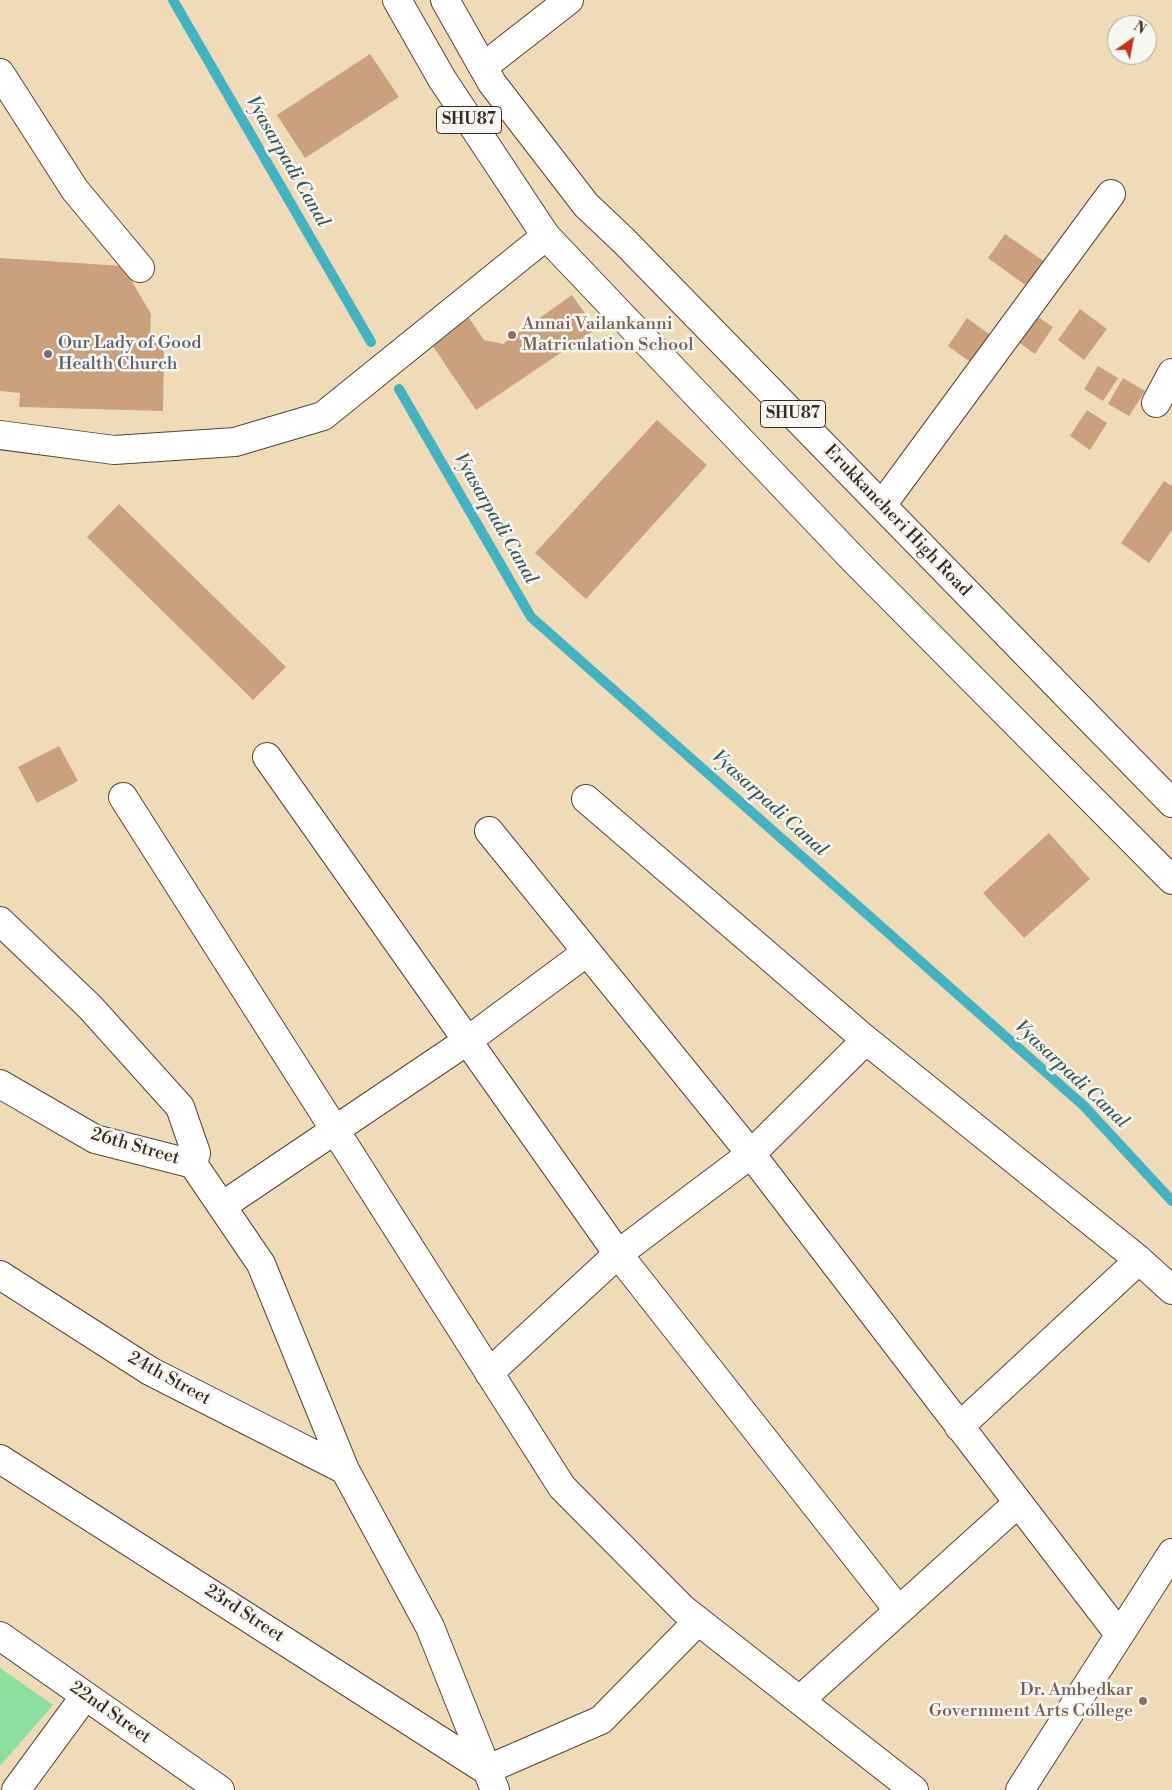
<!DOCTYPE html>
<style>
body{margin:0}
#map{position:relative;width:1172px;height:1790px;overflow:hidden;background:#f0dbb9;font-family:"Libre Bodoni",serif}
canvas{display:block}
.north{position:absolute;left:1107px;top:15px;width:50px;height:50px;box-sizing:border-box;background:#f6f6f2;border:1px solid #aba49d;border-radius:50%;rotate:33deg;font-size:14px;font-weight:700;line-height:20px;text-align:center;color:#3b2a1e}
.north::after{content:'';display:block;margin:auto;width:18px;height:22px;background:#c8321e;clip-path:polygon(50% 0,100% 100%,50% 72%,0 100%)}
</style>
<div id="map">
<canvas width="1172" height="1790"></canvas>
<div class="north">N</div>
</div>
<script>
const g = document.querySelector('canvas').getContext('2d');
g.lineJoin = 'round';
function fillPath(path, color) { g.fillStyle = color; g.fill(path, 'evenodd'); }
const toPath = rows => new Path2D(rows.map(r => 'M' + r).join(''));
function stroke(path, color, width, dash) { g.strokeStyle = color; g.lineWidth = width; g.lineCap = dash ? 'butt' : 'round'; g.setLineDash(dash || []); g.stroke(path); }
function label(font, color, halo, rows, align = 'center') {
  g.font = font + ' "Libre Bodoni",serif'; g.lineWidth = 5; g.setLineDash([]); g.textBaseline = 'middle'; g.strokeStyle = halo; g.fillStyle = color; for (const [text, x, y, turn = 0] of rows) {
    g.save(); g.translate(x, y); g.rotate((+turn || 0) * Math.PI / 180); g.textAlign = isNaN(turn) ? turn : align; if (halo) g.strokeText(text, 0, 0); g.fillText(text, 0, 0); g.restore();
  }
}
fillPath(toPath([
 [0,1668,53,1705,0,1766]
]), '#8ddf9f');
stroke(toPath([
 [173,0,371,342],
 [399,389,531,617,1084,1106,1172,1201]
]), '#45b2c1', 10);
fillPath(toPath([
 [370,54,399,97,305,158,277,115],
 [1005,234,1045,262,1028,287,988,258],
 [0,258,123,266,151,314,150,340,164,341,163,411,19,407,20,393,0,391],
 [572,295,596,329,476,410,430,342,469,318,484,340,503,344],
 [1080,309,1107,329,1084,360,1058,340],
 [1035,315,1053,327,1035,354,1017,341],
 [967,318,996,339,976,366,948,346],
 [1098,366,1118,378,1103,401,1084,389],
 [1123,378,1145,391,1129,416,1108,404],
 [1087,410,1107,423,1090,450,1070,436],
 [657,420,707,465,586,599,535,553],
 [1164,481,1172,486,1172,530,1149,563,1121,543],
 [119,504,286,667,253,700,87,537],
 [59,746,78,781,37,803,18,767],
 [1049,833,1090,879,1024,938,983,893]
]), '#cba17d');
const minor = toPath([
 [483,67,569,0],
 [0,73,75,190,140,268],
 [1156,403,1172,373],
 [0,435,114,450,235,442,323,416,546,236],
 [882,505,1111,194],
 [267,757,618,1254,899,1611],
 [123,797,562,1487,683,1609,914,1790],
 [586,799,866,1040,1139,1260,1172,1290],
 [489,831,751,1154,1119,1634],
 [0,921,90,1007,180,1107,196,1153,193,1164,261,1264,345,1470,430,1627,495,1790],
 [0,1084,95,1139,193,1164],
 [222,1206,467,1041,587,952],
 [0,1275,150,1371,345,1470],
 [489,1373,618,1254,751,1154,866,1040],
 [959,1427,1139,1260],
 [0,1459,486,1770,601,1720,698,1621],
 [0,1636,220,1790],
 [800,1700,1018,1503],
 [16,1790,85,1696],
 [1020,1790,1172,1553]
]);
const major = toPath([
 [397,0,442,79,546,236,855,561,1172,880],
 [445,0,492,83,586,205,624,241,1172,803]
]);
stroke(minor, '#564535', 30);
stroke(major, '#564535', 30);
stroke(minor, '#fff', 28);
stroke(major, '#fff', 28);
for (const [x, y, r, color] of [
 [512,335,5,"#8d6e63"],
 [48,354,5,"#6b7280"],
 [1143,1701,5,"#8d6e63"]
]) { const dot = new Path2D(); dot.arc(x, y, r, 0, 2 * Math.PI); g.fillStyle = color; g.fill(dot); stroke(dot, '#f6f6f2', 2); }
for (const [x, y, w] of [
 [469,120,65],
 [793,414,65]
]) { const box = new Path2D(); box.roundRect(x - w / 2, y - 13.5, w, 27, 4); g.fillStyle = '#f6f6f2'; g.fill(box); stroke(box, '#3b2a1e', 1); }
label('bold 16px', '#3b2a1e', null, [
 ["SHU87",469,120],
 ["SHU87",793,414]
]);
label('18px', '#785e54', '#f6f6f2', [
 ["Annai Vailankanni",522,325],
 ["Matriculation School",522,346],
 ["Dr. Ambedkar",1133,1691,"right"],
 ["Government Arts College",1133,1712,"right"]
], 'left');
label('18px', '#5b616d', '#f6f6f2', [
 ["Our Lady of Good",58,344],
 ["Health Church",58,365]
], 'left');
label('18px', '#3b2a1e', '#f6f6f2', [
 ["Erukkancheri High Road",897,521,46],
 ["26th Street",135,1147,16],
 ["24th Street",169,1379,29],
 ["23rd Street",244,1614,33],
 ["22nd Street",110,1713,35]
]);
label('italic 19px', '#3e5a57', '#f6f6f2', [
 ["Vyasarpadi Canal",287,162,60],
 ["Vyasarpadi Canal",495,519,60],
 ["Vyasarpadi Canal",769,804,42],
 ["Vyasarpadi Canal",1071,1075,43]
]);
</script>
